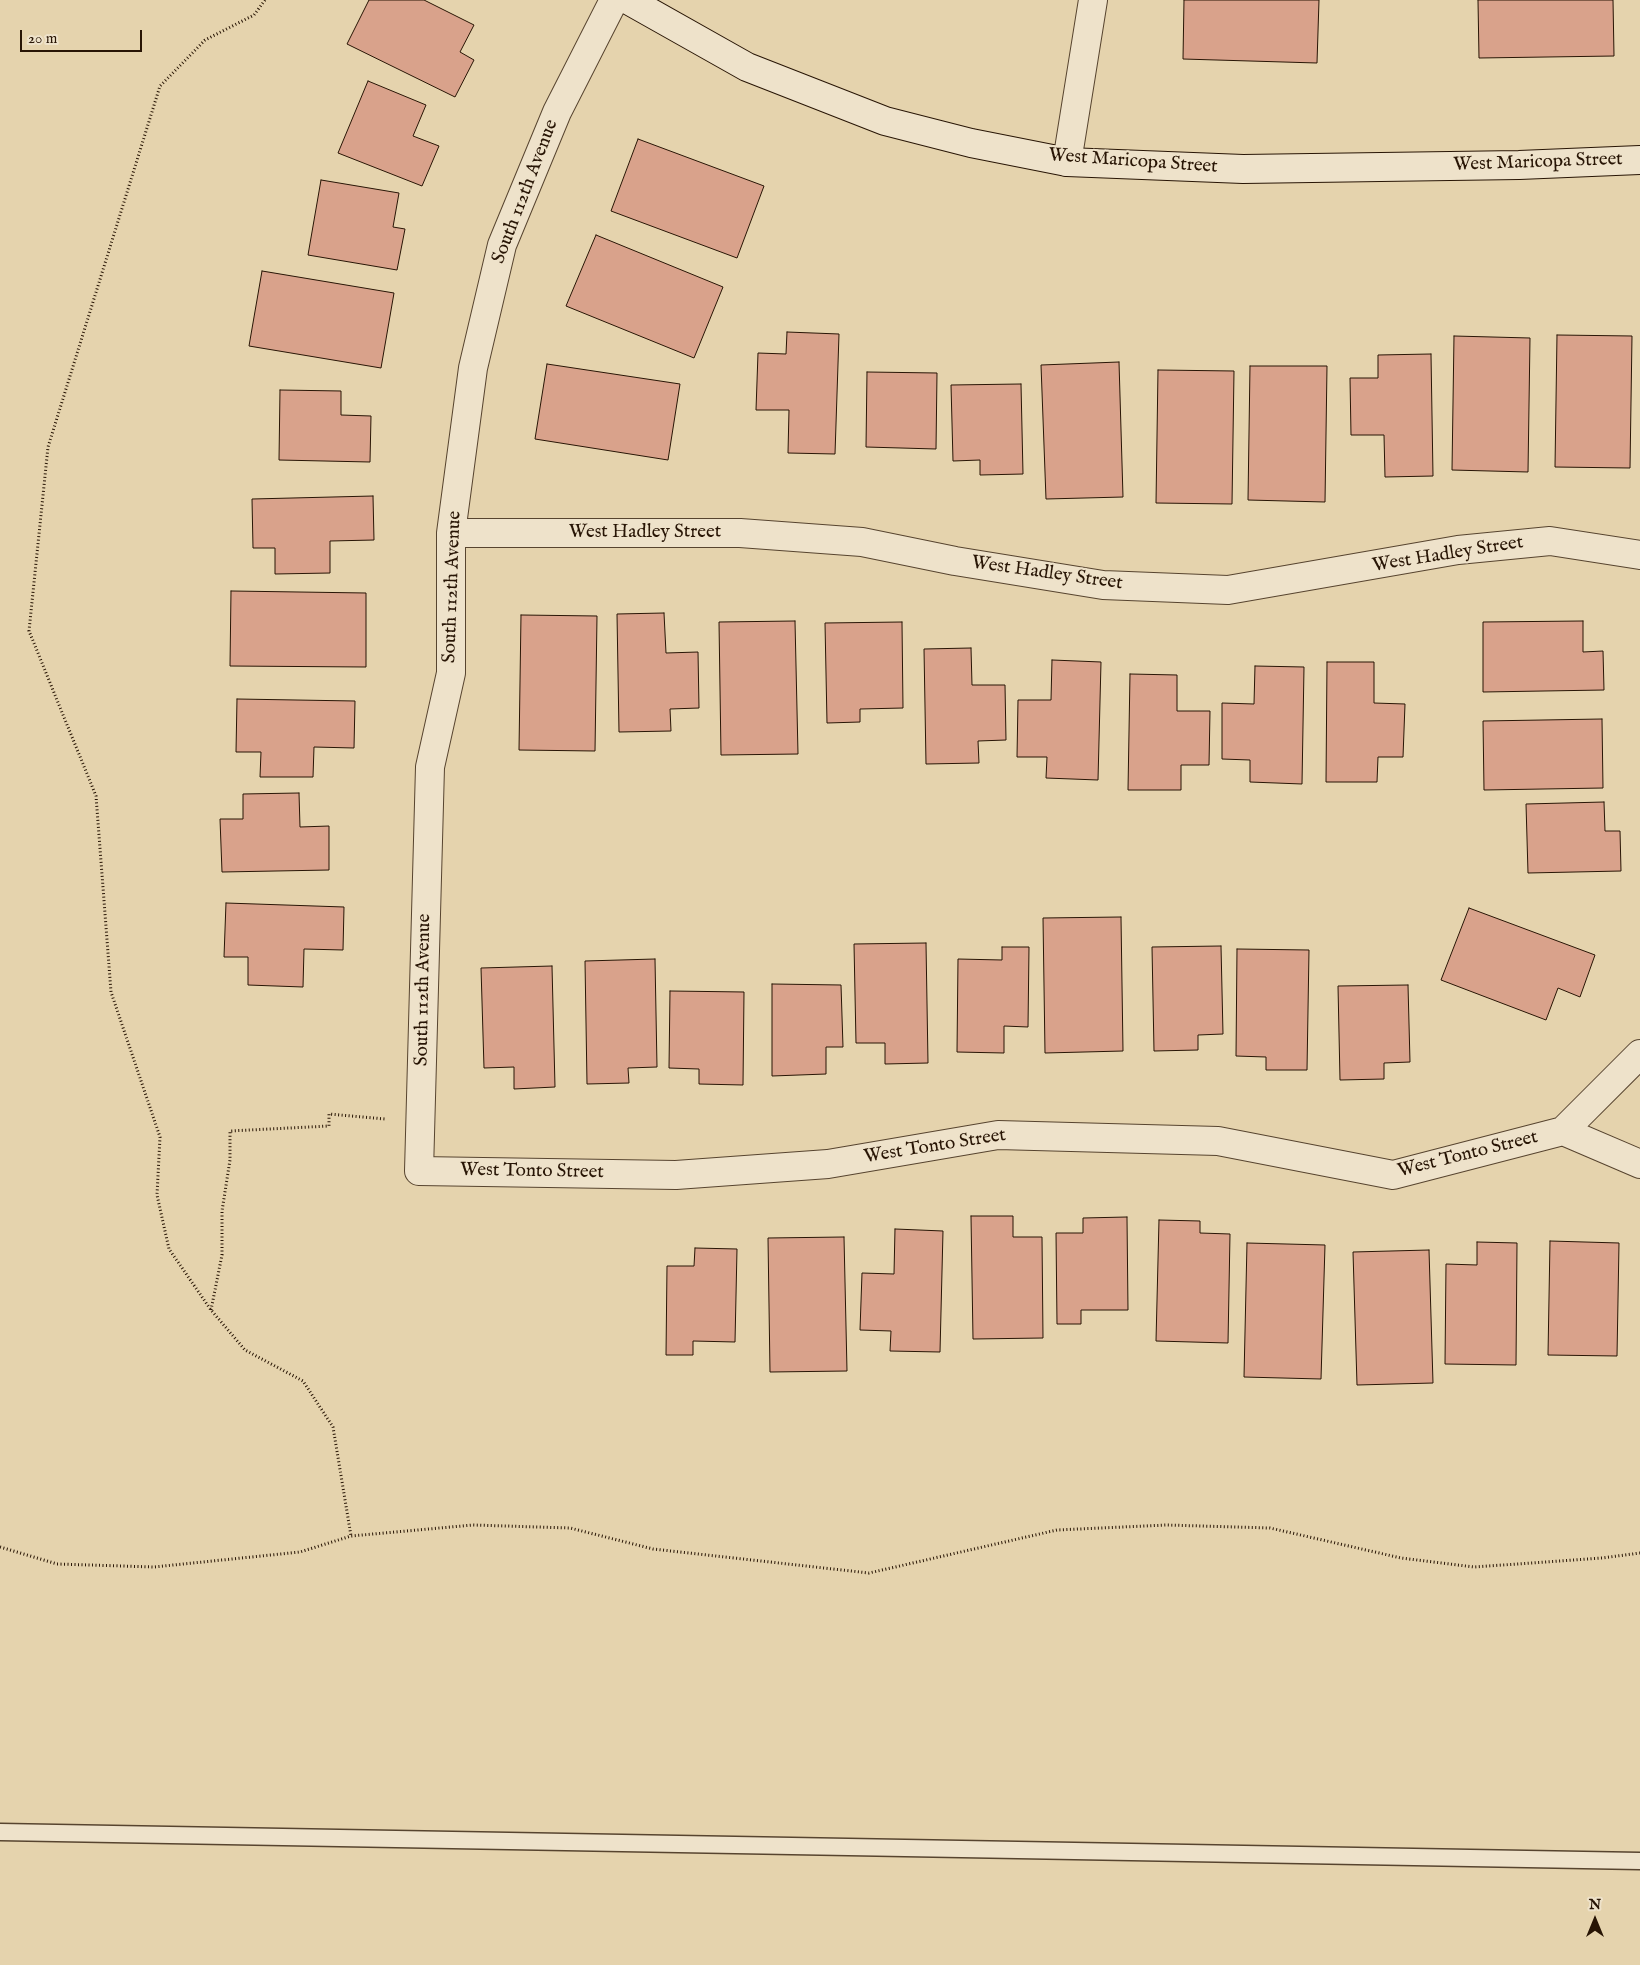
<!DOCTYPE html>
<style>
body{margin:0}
#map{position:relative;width:1640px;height:1965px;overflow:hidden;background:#e5d3ad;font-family:"IM FELL English",serif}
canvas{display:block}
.north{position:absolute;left:1570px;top:1895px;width:50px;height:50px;-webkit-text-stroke:4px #eee2ca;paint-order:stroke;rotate:0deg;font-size:14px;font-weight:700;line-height:20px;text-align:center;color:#281505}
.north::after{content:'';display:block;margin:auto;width:18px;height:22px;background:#281505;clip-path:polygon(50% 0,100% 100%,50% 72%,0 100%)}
.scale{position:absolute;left:20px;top:30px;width:122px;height:22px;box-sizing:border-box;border:2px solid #281505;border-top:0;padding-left:6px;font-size:15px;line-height:18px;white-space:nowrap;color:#281505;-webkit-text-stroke:4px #eee2ca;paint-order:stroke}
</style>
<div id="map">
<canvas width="1640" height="1965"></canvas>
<div class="north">N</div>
<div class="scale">20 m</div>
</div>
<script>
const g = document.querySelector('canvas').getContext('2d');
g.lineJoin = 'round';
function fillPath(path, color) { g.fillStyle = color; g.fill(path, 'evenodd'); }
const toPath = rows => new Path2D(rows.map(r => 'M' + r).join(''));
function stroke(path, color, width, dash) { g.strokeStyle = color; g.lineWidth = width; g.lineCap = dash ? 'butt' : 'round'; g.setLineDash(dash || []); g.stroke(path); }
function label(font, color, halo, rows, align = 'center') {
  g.font = font + ' "IM FELL English",serif'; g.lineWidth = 4; g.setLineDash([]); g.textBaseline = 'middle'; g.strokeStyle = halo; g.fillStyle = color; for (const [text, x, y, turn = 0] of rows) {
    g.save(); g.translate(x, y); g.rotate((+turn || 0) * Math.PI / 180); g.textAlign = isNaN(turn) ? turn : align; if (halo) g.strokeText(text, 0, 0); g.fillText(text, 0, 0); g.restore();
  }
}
const building = toPath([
 [369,0,424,0,474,25,460,52,474,60,455,97,347,44,369,0],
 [1184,0,1319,0,1317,63,1183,59,1184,0],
 [1478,0,1613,0,1614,56,1479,58,1478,0],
 [368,81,426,105,413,136,439,146,422,186,338,153,368,81],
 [638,139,764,186,737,258,611,211,638,139],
 [321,180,399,193,393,227,405,229,397,270,308,255,321,180],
 [596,235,723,287,694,358,566,306,596,235],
 [262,271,394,293,381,368,249,346,262,271],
 [787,332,839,334,835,454,788,453,789,410,756,410,758,353,786,354,787,332],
 [1557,335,1632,336,1630,468,1555,467,1557,335],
 [1454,336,1530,338,1528,472,1452,470,1454,336],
 [1431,354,1433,476,1385,477,1384,435,1351,435,1350,378,1378,378,1378,355,1431,354],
 [1119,362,1123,497,1046,499,1041,365,1119,362],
 [547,364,680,384,668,460,535,439,547,364],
 [1250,366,1327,366,1325,502,1248,500,1250,366],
 [1158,370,1234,371,1232,504,1156,503,1158,370],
 [867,372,937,373,936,449,866,447,867,372],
 [1021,384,1023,474,980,475,980,460,953,461,951,385,1021,384],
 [280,390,341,391,341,415,371,416,370,462,279,460,280,390],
 [373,496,374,540,330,541,330,573,275,574,275,548,253,548,252,499,373,496],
 [231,591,366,593,366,667,230,666,231,591],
 [664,613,666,653,698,652,699,708,670,709,671,731,619,732,617,614,664,613],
 [521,615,597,616,595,751,519,750,521,615],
 [795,621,798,754,721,755,719,622,795,621],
 [1583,621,1583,652,1603,651,1604,690,1483,692,1483,622,1583,621],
 [902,622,903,708,860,709,860,722,827,723,825,623,902,622],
 [971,648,972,685,1005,685,1006,740,978,741,979,763,926,764,924,649,971,648],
 [1052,660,1101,662,1098,780,1046,778,1047,757,1017,757,1018,700,1051,700,1052,660],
 [1327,662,1374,662,1374,703,1405,704,1403,757,1378,757,1377,782,1326,782,1327,662],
 [1255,666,1304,667,1302,784,1250,782,1250,760,1222,759,1222,703,1254,704,1255,666],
 [1130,674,1177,675,1177,711,1210,711,1209,765,1181,765,1181,790,1128,790,1130,674],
 [237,699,355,701,354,748,314,747,313,777,260,777,261,752,236,752,237,699],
 [1602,719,1603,788,1484,790,1483,721,1602,719],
 [299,793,300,827,329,826,329,870,222,872,220,819,243,819,243,794,299,793],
 [1604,802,1605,831,1620,831,1621,871,1528,873,1526,804,1604,802],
 [226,903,344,907,343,950,304,949,303,987,248,985,248,957,224,957,226,903],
 [1469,908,1595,955,1580,997,1558,988,1546,1020,1441,980,1469,908],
 [1121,917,1123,1051,1045,1053,1043,918,1121,917],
 [926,943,928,1063,885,1064,885,1043,856,1043,854,944,926,943],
 [1221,946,1223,1034,1198,1035,1198,1050,1154,1051,1152,947,1221,946],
 [1002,947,1029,947,1028,1027,1004,1026,1004,1053,957,1052,958,959,1002,960,1002,947],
 [1237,949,1309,950,1307,1070,1266,1070,1266,1057,1236,1056,1237,949],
 [655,959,657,1067,628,1068,629,1083,587,1084,585,961,655,959],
 [552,966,555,1087,514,1089,514,1067,484,1068,481,968,552,966],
 [772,984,841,985,843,1047,826,1047,826,1074,772,1076,772,984],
 [1408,985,1410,1062,1384,1063,1384,1079,1340,1080,1338,986,1408,985],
 [670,991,744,992,743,1085,699,1084,699,1069,669,1068,670,991],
 [971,1216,1013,1216,1013,1237,1042,1237,1043,1338,973,1339,971,1216],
 [1127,1217,1128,1310,1081,1310,1081,1324,1057,1324,1056,1233,1083,1233,1083,1218,1127,1217],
 [1159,1220,1200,1221,1200,1233,1230,1234,1228,1343,1156,1341,1159,1220],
 [895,1229,943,1231,940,1352,890,1351,891,1331,860,1330,862,1273,894,1274,895,1229],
 [844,1237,847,1371,770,1372,768,1238,844,1237],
 [1550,1241,1619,1243,1617,1356,1548,1355,1550,1241],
 [1477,1242,1517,1243,1516,1365,1445,1364,1446,1264,1477,1265,1477,1242],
 [1247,1243,1325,1245,1321,1379,1244,1377,1247,1243],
 [695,1248,737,1249,735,1342,693,1341,693,1355,666,1355,667,1266,694,1266,695,1248],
 [1429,1250,1433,1383,1357,1385,1353,1252,1429,1250]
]);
fillPath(building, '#d9a28b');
stroke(building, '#281505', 1);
const lane = toPath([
 [0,1832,1640,1861]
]);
const street = toPath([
 [614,0,557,112,502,245,473,368,451,533,451,673,430,767,419,1171,676,1175,828,1164,998,1135,1218,1141,1393,1175,1563,1131,1640,1054],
 [1067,162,1093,0],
 [451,533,740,533,862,542,955,561,1103,585,1228,590,1458,550,1550,541,1640,555],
 [1563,1131,1640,1164]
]);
const secondary = toPath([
 [628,0,747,67,885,121,971,143,1067,162,1243,169,1519,165,1640,160]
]);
stroke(lane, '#57442f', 19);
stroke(street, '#57442f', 30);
stroke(secondary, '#281505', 30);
stroke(toPath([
 [265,0,254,15,205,40,160,86,48,447,29,631,96,796,111,992,160,1137,157,1195,169,1249,211,1310,245,1350,303,1381,333,1427,351,1536],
 [211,1310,222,1255,222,1211,230,1160,230,1131,329,1126,329,1114,385,1119],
 [0,1547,57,1564,154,1567,300,1552,351,1536,473,1525,570,1528,653,1549,869,1573,1057,1530,1167,1525,1270,1528,1401,1558,1474,1567,1602,1558,1640,1553]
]), '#281505', 3, [1, 2.5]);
stroke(lane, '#eee2ca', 16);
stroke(street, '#eee2ca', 28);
stroke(secondary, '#eee2ca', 28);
label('19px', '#281505', '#eee2ca', [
 ["West Maricopa Street",1133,162,4],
 ["West Maricopa Street",1538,163,-2],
 ["South 112th Avenue",526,192,-69],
 ["West Hadley Street",645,533],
 ["West Hadley Street",1448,555,-9],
 ["West Hadley Street",1047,574,8],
 ["South 112th Avenue",453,587,-88],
 ["South 112th Avenue",424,990,-89],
 ["West Tonto Street",935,1147,-9],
 ["West Tonto Street",1468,1155,-14],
 ["West Tonto Street",532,1172,1]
]);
</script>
